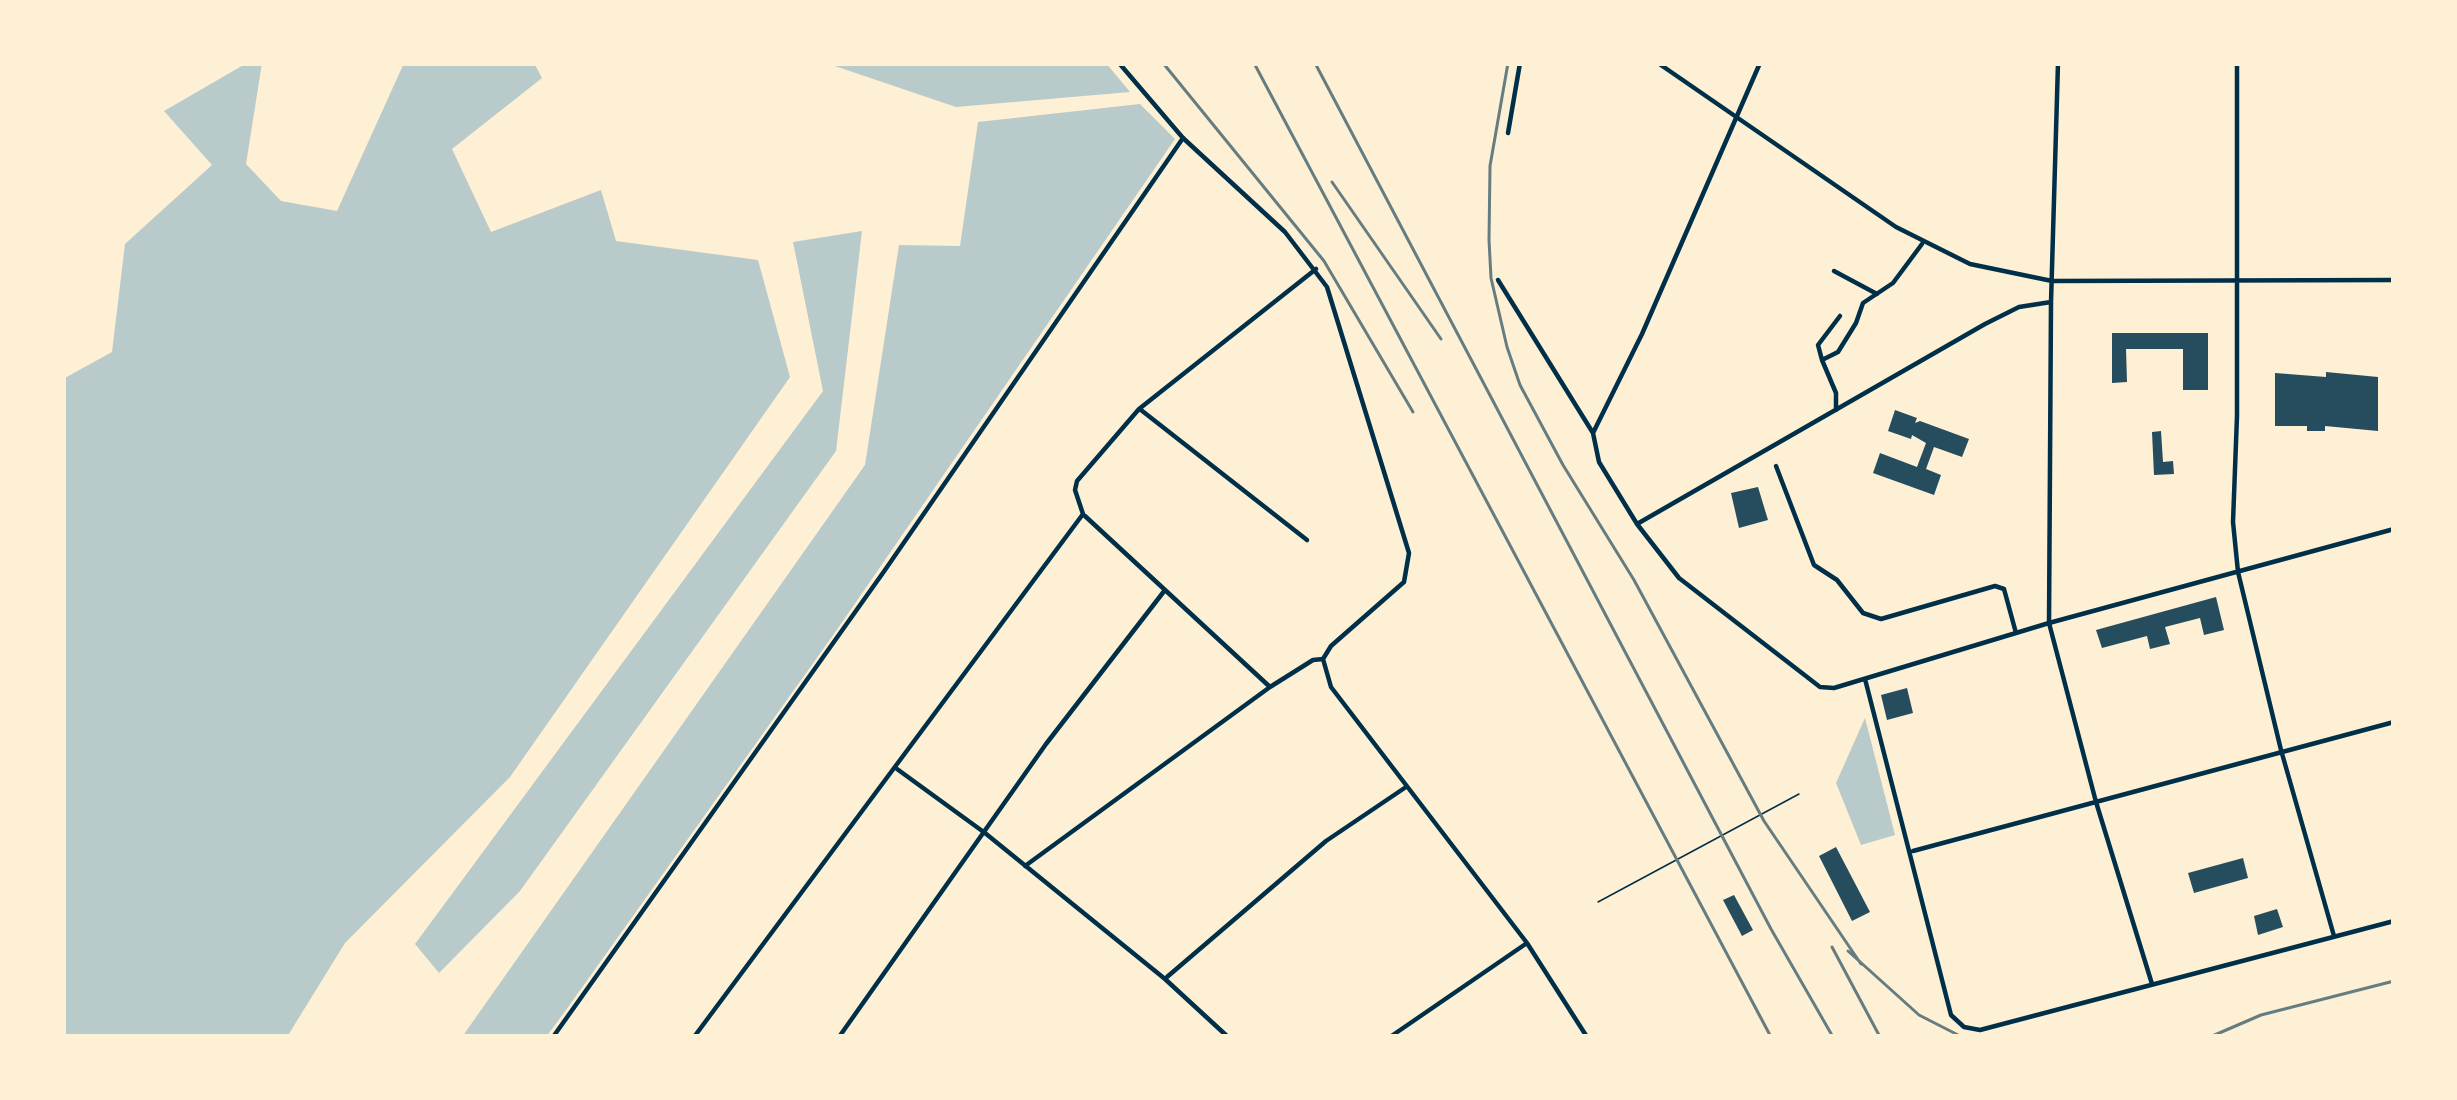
<!DOCTYPE html>
<style>
body{margin:0}
#map{position:relative;width:2457px;height:1100px;overflow:hidden;background:#fdf0d5;font-family:Raleway,sans-serif}
canvas{display:block}
.frame{position:absolute;inset:0;border:66px solid #fdf0d5;pointer-events:none}
</style>
<div id="map">
<canvas width="2457" height="1100"></canvas>
<div class="frame"></div>
</div>
<script>
const g = document.querySelector('canvas').getContext('2d');
g.lineJoin = 'round';
function fillPath(path, color) { g.fillStyle = color; g.fill(path, 'evenodd'); }
const toPath = rows => new Path2D(rows.map(r => 'M' + r).join(''));
function stroke(path, color, width, dash) { g.strokeStyle = color; g.lineWidth = width; g.lineCap = dash ? 'butt' : 'round'; g.setLineDash(dash || []); g.stroke(path); }
fillPath(toPath([
 [247,63,262,63,246,164,281,201,337,211,404,63,534,63,542,78,452,149,491,232,601,190,616,241,758,260,790,377,510,777,345,943,287,1037,63,1037,63,379,112,352,125,244,212,165,164,111],
 [826,63,1106,63,1130,92,956,107],
 [1140,104,1175,139,836,631,566,1010,546,1037,462,1037,865,465,899,245,960,246,978,122],
 [862,231,836,451,520,891,439,973,415,944,823,391,793,242],
 [1865,718,1895,835,1861,845,1836,783]
]), '#b9caca');
fillPath(toPath([
 [2112,333,2208,333,2208,390,2183,390,2183,349,2126,349,2127,382,2112,383],
 [2326,372,2378,377,2378,431,2325,426,2325,431,2307,431,2307,426,2275,426,2275,373,2326,377],
 [1895,410,1917,418,1915,423,1920,421,1969,439,1962,457,1934,447,1926,469,1941,475,1934,495,1873,473,1880,453,1917,467,1926,443,1912,435,1911,439,1888,431],
 [2161,431,2163,462,2173,461,2174,474,2154,475,2152,432],
 [1758,487,1768,520,1739,528,1731,493],
 [2216,597,2224,630,2204,635,2200,618,2165,627,2170,644,2150,649,2147,636,2102,648,2096,630],
 [1907,688,1913,713,1887,720,1881,695],
 [1836,847,1870,912,1852,921,1819,856],
 [2243,858,2248,878,2194,893,2188,873],
 [1734,895,1753,930,1742,936,1723,900],
 [2277,909,2283,927,2258,935,2254,916]
]), '#264d5e');
stroke(toPath([
 [1598,902,1799,794]
]), '#003049', 1.5);
stroke(toPath([
 [1119,63,1183,138],
 [1658,63,1896,227,1970,264,2052,281,2394,280],
 [2058,63,2051,302,2049,623,2096,802,2152,984],
 [2237,63,2237,416,2233,522,2238,572,2281,750,2334,936],
 [1508,133,1520,63],
 [1834,271,1877,294],
 [1498,280,1593,433,1599,462,1637,524,1679,578,1820,687,1834,688,2049,623,2394,529],
 [1822,360,1818,345,1840,316],
 [1141,410,1307,540],
 [1836,410,1836,393,1822,360,1838,352,1856,323,1863,303,1893,283,1922,244],
 [1593,433,1642,334,1760,63],
 [1776,466,1814,565,1837,580,1863,613,1881,619,1995,586,2004,589,2016,633],
 [1085,516,1270,687],
 [1637,524,1985,324,2019,307,2051,302],
 [1865,679,1951,1015,1964,1027,1980,1030,2394,921],
 [897,769,985,833,1165,979,1228,1037],
 [1913,851,2394,722],
 [1025,866,1270,687,1313,660,1323,659],
 [1167,977,1326,841,1406,787],
 [694,1037,1083,514,1075,490,1077,481,1139,409,1316,269],
 [839,1037,1046,744,1165,590]
]), '#003049', 4.5);
stroke(toPath([
 [553,1037,885,570,1183,138,1285,232,1327,287,1409,553,1404,582,1331,646,1323,659,1331,687,1527,943,1587,1037],
 [1390,1037,1527,943]
]), '#003049', 4.5);
stroke(toPath([
 [1163,63,1324,261,1413,412],
 [1254,63,1771,1037],
 [1315,63,1771,929,1833,1037],
 [1508,63,1490,166,1489,240,1491,278,1507,347,1520,385,1563,465,1634,580,1764,821,1861,964],
 [1332,182,1441,339],
 [1832,947,1880,1037],
 [1848,951,1919,1015,1962,1037],
 [2210,1037,2261,1015,2394,981]
]), '#657d81', 3);
</script>
